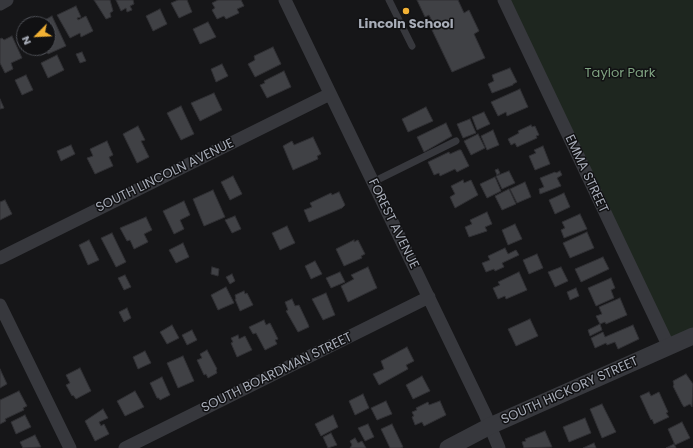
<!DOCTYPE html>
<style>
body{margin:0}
#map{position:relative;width:693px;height:448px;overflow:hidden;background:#161618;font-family:Poppins,sans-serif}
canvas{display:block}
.north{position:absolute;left:16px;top:16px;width:40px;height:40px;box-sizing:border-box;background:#111113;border:1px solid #4d4f55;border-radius:50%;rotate:246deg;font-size:11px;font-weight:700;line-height:16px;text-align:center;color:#a8adb8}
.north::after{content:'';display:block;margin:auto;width:14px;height:18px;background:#f2b134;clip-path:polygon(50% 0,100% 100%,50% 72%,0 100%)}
</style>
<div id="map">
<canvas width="693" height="448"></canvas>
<div class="north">N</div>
</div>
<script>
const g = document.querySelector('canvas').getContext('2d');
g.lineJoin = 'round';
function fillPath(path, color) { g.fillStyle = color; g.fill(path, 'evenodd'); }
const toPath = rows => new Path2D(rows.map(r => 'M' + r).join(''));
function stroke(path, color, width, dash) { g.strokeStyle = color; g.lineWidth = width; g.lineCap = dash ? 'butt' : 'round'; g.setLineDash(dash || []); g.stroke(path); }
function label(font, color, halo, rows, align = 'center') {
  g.font = font + ' Poppins,sans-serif'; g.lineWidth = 3; g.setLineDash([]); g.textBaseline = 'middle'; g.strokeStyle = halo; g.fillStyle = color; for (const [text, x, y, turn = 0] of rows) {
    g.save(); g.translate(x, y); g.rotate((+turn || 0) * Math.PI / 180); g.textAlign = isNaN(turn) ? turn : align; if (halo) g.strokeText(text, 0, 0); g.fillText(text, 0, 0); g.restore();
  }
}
fillPath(toPath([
 [504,0,693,0,693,336,669,347]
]), '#1e261f');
const building = toPath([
 [94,0,110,0,113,11,110,13,111,17,106,19,94,0],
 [116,0,133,0,134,4,130,6,132,10,127,12,126,8,121,11,116,0],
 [178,0,187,0,192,12,179,18,171,3,178,0],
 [218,0,241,0,244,6,237,9,239,13,226,19,224,16,217,19,212,10,215,8,212,3,218,0],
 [417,0,458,0,464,13,469,10,479,31,474,34,485,58,452,72,432,30,436,29,429,15,425,17,417,0],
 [76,6,81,17,77,18,78,20,86,16,93,31,81,37,80,33,70,38,57,15,76,6],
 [160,9,167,24,153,31,146,16,160,9],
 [52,16,66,46,48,54,45,48,48,48,48,24,37,24,52,16],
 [208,22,216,37,200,44,193,29,208,22],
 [12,36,22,58,11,63,13,69,5,73,0,63,0,39,2,38,4,40,12,36],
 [273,47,281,64,255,77,248,64,255,60,254,56,273,47],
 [82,52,86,61,80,63,76,54,82,52],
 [57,55,64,70,48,78,41,63,57,55],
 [222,64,228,76,216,82,211,69,222,64],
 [510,68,517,82,513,84,513,85,492,93,488,84,494,81,492,75,510,68],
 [284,71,291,87,267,98,260,85,265,83,264,81,284,71],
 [26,75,33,90,22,95,15,80,26,75],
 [520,89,528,107,507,116,506,112,498,116,491,102,520,89],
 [214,93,222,110,200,121,191,103,214,93],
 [0,99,4,108,0,109,0,99],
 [181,106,194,134,181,140,167,113,181,106],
 [426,107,433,121,408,132,402,119,426,107],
 [484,112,490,124,477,130,472,117,484,112],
 [470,119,476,133,463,138,457,124,470,119],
 [446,123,452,136,424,152,417,137,446,123],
 [531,125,532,127,535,126,539,135,536,136,537,138,517,147,515,143,511,145,508,139,519,133,518,131,531,125],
 [138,126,145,140,141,141,149,157,137,163,123,134,138,126],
 [493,130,499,145,487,150,481,136,493,130],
 [478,134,485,148,471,155,464,141,478,134],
 [313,137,321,154,317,156,318,159,293,170,283,146,292,141,294,145,313,137],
 [107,141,113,155,109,157,113,166,95,174,87,158,93,156,90,149,107,141],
 [71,145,75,154,61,161,57,151,71,145],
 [543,146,550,164,535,170,529,156,536,153,534,150,543,146],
 [459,150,461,150,469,166,457,172,455,169,440,176,439,173,434,175,428,162,449,152,450,154,459,150],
 [498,169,500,173,497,175,495,170,498,169],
 [509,171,515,183,502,189,496,176,509,171],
 [560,171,562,175,557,178,561,186,540,194,539,189,544,187,540,178,555,172,556,173,560,171],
 [233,176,242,194,230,200,221,182,233,176],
 [495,177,501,191,487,198,480,184,495,177],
 [463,180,464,183,471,180,478,195,455,208,450,197,455,194,451,186,463,180],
 [525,182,531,197,517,203,510,189,525,182],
 [509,189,516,204,502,210,495,196,509,189],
 [213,190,225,217,204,226,193,199,213,190],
 [339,192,345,205,342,208,309,222,304,210,312,207,310,203,331,193,332,195,339,192],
 [564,193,570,207,555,214,549,200,564,193],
 [5,200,12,214,0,220,0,202,5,200],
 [184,201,190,215,180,220,184,229,174,234,163,211,184,201],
 [487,212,492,224,485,227,487,231,469,237,465,227,472,224,470,220,487,212],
 [580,214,587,229,564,238,561,230,565,228,562,222,580,214],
 [235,216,241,229,232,233,225,220,235,216],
 [146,217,152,230,144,234,148,242,134,249,130,240,127,241,120,228,146,217],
 [515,224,522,239,508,245,502,230,515,224],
 [287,226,295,243,280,250,272,233,287,226],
 [587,232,594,248,570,258,563,243,587,232],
 [112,233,126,262,116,267,101,238,112,233],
 [89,240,99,260,88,265,79,245,89,240],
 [354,240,354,242,358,240,365,254,361,256,362,258,344,266,336,249,354,240],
 [183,243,189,257,176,263,169,250,183,243],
 [505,248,508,254,516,250,519,255,502,263,504,267,495,271,494,269,486,272,482,263,490,260,488,256,505,248],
 [537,254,543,268,529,274,523,260,537,254],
 [603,257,609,269,581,282,575,269,603,257],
 [315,261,322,274,311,279,305,266,315,261],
 [212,267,219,269,218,276,211,274,212,267],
 [368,267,377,288,348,302,341,286,354,279,351,275,368,267],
 [561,267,568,281,555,287,548,272,561,267],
 [340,272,345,282,331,288,326,278,340,272],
 [519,272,527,290,506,299,505,296,498,299,493,288,500,285,498,282,519,272],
 [232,274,235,281,230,284,226,277,232,274],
 [125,275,131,287,124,290,118,278,125,275],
 [611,278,615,288,611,290,614,298,596,306,588,288,611,278],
 [226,287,234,303,218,310,211,295,226,287],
 [576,288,579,296,570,300,567,292,576,288],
 [244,291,245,294,247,293,253,305,240,311,235,299,236,299,235,295,244,291],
 [326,293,335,315,323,320,312,299,326,293],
 [620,298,627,315,606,324,605,322,600,324,596,316,602,314,599,307,620,298],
 [292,299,295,306,299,305,308,324,309,327,298,332,286,311,288,310,285,302,292,299],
 [127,308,131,318,124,322,119,312,127,308],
 [530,319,538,336,516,346,508,329,530,319],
 [264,320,266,325,270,323,278,339,275,340,277,344,265,350,256,333,253,334,249,327,264,320],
 [600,324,602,330,590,336,588,330,600,324],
 [172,325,179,338,167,344,160,332,172,325],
 [633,325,639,339,618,349,615,342,607,345,606,343,595,348,591,338,603,332,605,337,633,325],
 [192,330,197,340,187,345,182,335,192,330],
 [238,335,239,339,245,336,252,350,237,357,231,343,233,342,231,338,238,335],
 [407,347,414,361,406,365,408,369,379,385,373,374,384,369,381,361,407,347],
 [207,350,217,369,216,370,217,373,208,378,206,374,204,375,197,360,202,358,200,354,207,350],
 [145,351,151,363,138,369,133,357,145,351],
 [183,356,194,381,178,388,167,363,183,356],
 [80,368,91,391,76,399,73,395,72,396,66,385,70,383,66,375,80,368],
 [0,369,7,384,0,388,0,369],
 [686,374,693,384,692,407,690,404,684,407,682,404,673,386,674,385,673,381,686,374],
 [422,376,430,391,413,399,406,385,422,376],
 [162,377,170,395,160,400,159,398,157,398,150,383,162,377],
 [19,391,27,406,23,408,24,410,5,419,6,421,0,424,0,400,19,391],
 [135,391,144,407,125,416,117,401,135,391],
 [649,392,651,396,659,392,668,412,666,413,669,417,654,424,652,419,651,420,640,396,649,392],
 [363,394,369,408,355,415,349,401,363,394],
 [386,401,392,414,377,420,371,408,386,401],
 [440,401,446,415,424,426,422,422,415,425,412,417,414,416,412,412,417,410,416,408,428,402,429,405,440,401],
 [602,404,616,432,602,438,590,409,602,404],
 [103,409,108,418,99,422,101,426,104,424,109,434,95,441,85,421,103,409],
 [25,415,31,427,16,434,11,422,25,415],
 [333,415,338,427,321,436,315,424,333,415],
 [585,418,591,433,569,442,563,427,585,418],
 [682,422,690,438,675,445,668,429,682,422],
 [368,424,374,437,365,441,358,428,368,424],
 [392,424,403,447,401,448,390,448,381,429,392,424],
 [545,431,552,447,524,448,522,442,526,441,525,439,545,431],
 [331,433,337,445,328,448,323,437,331,433],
 [35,435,41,447,23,448,20,442,35,435],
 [355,438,358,443,362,441,366,448,350,448,352,445,350,441,355,438],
 [594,443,596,448,583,448,594,443],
 [674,444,676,448,666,448,674,444]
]);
fillPath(building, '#404145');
stroke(building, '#303034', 1);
stroke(toPath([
 [389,0,412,46],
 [373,182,456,141]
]), '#37383d', 7);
stroke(toPath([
 [285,0,485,414,499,448],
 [504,0,669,347],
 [0,4,7,0],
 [0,258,330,94],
 [0,305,70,448],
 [125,448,429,297]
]), '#37383d', 13);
stroke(toPath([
 [448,448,490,426,693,336]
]), '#37383d', 17);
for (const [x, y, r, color] of [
 [406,11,4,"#f2b134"]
]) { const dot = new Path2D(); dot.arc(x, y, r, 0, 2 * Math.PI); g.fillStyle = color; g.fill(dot); stroke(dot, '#111113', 1.5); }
label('bold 13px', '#a8adb8', '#111113', [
 ["Lincoln School",406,25]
]);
label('13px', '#7fa381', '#111113', [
 ["Taylor Park",620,74]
]);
label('13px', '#a8adb8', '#111113', [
 ["EMMA STREET",586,174,65],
 ["SOUTH LINCOLN AVENUE",165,176,-26],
 ["FOREST AVENUE",393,224,64],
 ["SOUTH BOARDMAN STREET",277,373,-26],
 ["SOUTH HICKORY STREET",570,391,-24]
]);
</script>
